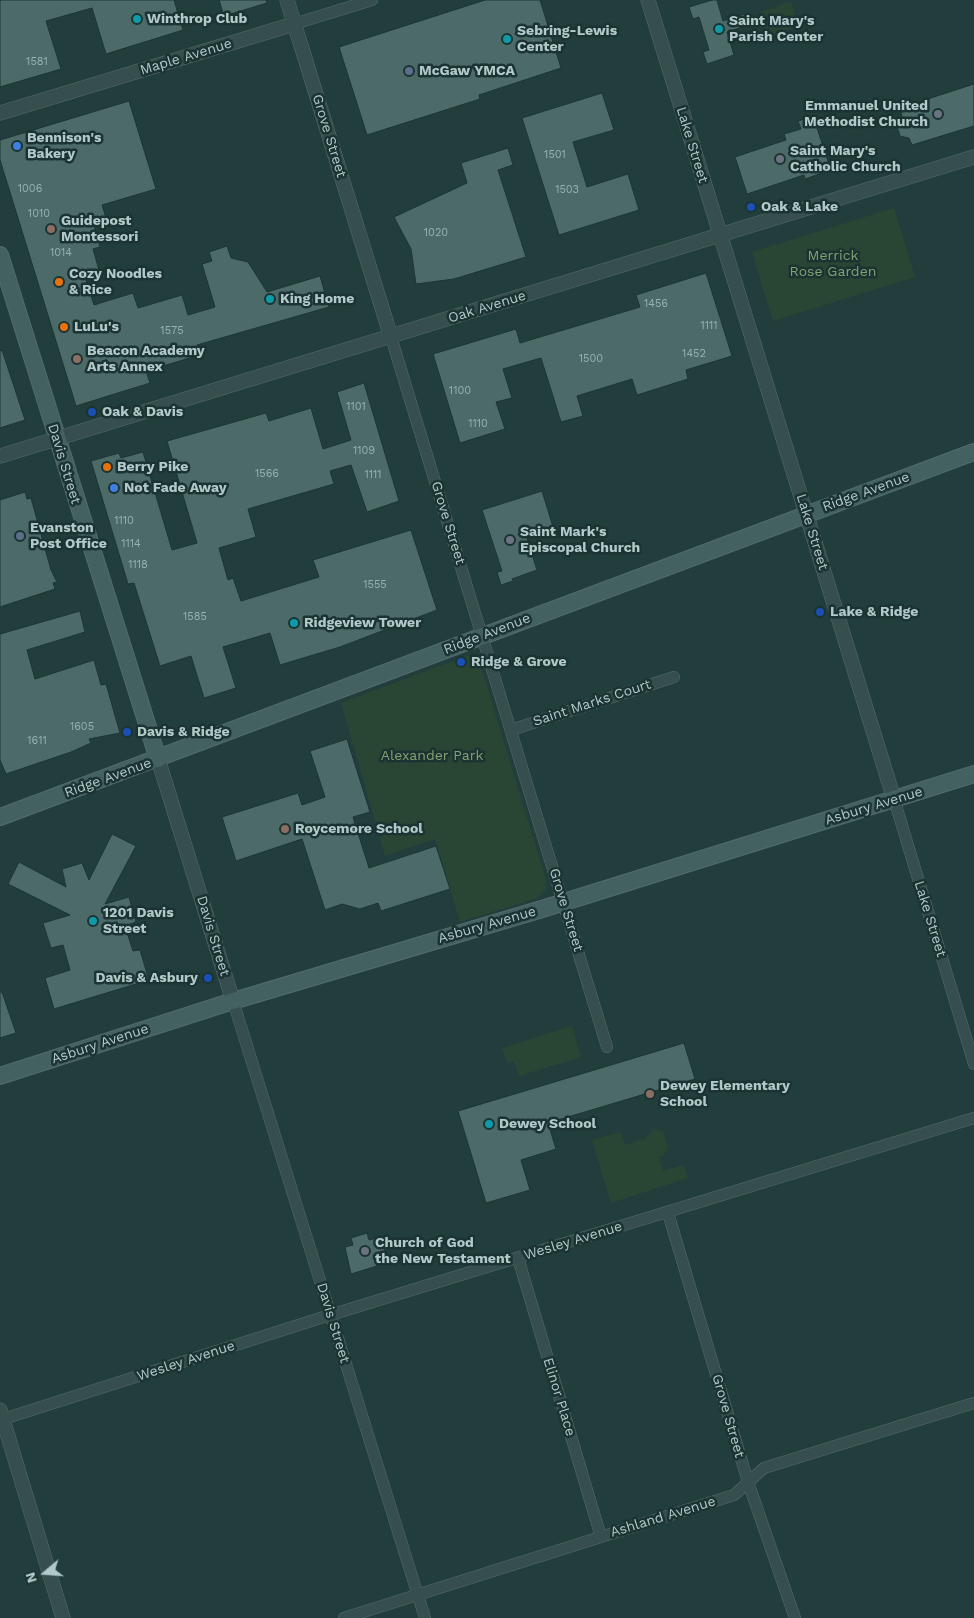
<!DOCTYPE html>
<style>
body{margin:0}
#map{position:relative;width:974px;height:1618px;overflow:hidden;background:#223e3c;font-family:"Work Sans",sans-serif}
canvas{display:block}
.north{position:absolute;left:20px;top:1548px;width:50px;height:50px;-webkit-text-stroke:4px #1b3332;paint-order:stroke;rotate:252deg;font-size:14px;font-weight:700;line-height:20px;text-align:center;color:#b2c9c9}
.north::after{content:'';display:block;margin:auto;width:18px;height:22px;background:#b2c9c9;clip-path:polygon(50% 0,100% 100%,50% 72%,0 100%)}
</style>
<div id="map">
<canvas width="974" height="1618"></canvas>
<div class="north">N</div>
</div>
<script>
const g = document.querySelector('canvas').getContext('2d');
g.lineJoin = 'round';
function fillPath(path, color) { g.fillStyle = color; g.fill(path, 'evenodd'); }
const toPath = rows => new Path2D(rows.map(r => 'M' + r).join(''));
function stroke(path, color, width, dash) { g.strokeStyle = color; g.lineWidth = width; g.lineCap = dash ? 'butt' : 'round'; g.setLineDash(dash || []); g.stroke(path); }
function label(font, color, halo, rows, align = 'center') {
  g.font = font + ' "Work Sans",sans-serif'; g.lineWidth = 5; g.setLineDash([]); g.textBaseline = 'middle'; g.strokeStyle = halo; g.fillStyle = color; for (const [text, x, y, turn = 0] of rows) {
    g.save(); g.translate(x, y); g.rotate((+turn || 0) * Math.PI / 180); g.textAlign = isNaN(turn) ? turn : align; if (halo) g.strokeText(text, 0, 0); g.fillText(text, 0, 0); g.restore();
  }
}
fillPath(toPath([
 [791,2,799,26,767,36,760,12],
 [894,208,915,277,773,321,752,252],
 [469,655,476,659,483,673,546,880,546,889,537,898,460,922,435,839,385,856,341,703],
 [572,1026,581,1057,519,1076,514,1061,507,1063,502,1048],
 [653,1129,663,1131,668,1147,664,1155,659,1157,663,1171,684,1165,688,1178,611,1203,592,1140,621,1132,625,1145,645,1139]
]), '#294534');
const building = toPath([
 [0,0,174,0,183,30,106,54,92,8,46,21,61,69,0,87,0,0],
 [219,0,266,0,267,3,224,16,219,0],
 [485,0,540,0,561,68,479,95,480,99,367,135,339,47,485,0],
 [712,0,717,0,723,21,744,14,747,22,746,26,727,32,734,55,707,64,703,52,709,50,699,17,693,19,689,7,712,0],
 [974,84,974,126,912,145,909,138,900,136,896,123,902,117,900,108,974,84],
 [602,93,614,130,573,142,587,187,628,174,639,210,559,235,522,118,602,93],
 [129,101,156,189,102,205,107,221,94,225,100,247,93,249,99,270,84,274,94,305,133,293,138,308,182,295,188,315,215,307,202,264,212,261,209,252,227,246,231,258,248,262,267,292,320,276,329,307,197,345,200,355,146,371,150,383,76,406,0,160,0,140,129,101],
 [813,116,831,170,805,179,804,175,747,194,735,157,786,140,784,134,801,129,798,121,813,116],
 [508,148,513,165,498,170,526,257,454,279,416,284,411,249,394,217,467,183,461,163,508,148],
 [706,273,732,356,686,370,688,379,637,395,632,379,577,396,583,416,561,422,541,358,503,369,512,398,496,402,505,429,460,443,433,354,516,329,520,343,640,307,636,295,706,273],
 [2,350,25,420,0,428,0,351,2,350],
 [364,383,399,501,367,512,351,465,330,471,334,484,248,509,256,537,219,548,228,580,233,578,241,601,319,577,313,560,411,530,437,610,340,647,280,665,270,633,223,647,236,688,204,698,191,656,160,666,134,583,128,584,91,461,119,453,121,458,143,452,172,550,197,543,167,441,266,413,269,421,311,408,323,449,351,440,337,392,364,383],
 [542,491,554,530,527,538,537,570,512,579,513,581,501,585,497,572,502,571,482,510,542,491],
 [25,492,27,499,31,498,51,570,57,582,53,583,55,589,0,607,0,500,25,492],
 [80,611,85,632,27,650,35,679,94,660,101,685,106,684,120,733,89,739,91,743,71,752,6,774,0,760,0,634,80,611],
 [347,739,370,812,353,817,369,868,436,846,450,889,381,911,378,903,360,909,342,904,325,910,302,839,236,861,222,817,298,793,302,805,325,797,310,751,347,739],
 [112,834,136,846,105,904,129,897,136,922,125,926,133,951,140,950,149,980,54,1009,45,978,70,970,63,945,51,948,43,923,70,915,8,884,19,862,66,887,62,869,82,863,89,880,112,834],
 [0,992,2,992,16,1033,0,1038,0,992],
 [684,1043,695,1079,548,1123,556,1149,521,1160,530,1190,486,1203,458,1111,684,1043],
 [367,1233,369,1240,380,1237,386,1254,374,1257,377,1266,351,1274,345,1247,353,1245,351,1238,367,1233]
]);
fillPath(building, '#4b6a68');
stroke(building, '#1d3534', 1);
const minor = toPath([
 [294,24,372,0],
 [391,337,607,1047],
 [511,730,674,677],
 [894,799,974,1064],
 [233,1001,425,1618],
 [668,1213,748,1482,795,1618],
 [518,1258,601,1537],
 [0,1420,330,1315,974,1118],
 [344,1618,734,1495,764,1468,974,1403]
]);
const tertiary = toPath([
 [287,0,391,337],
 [648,0,894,799],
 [0,113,294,24],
 [0,456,974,157],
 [158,759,233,1001],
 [0,1410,63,1618]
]);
const secondary = toPath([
 [0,255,158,759],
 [0,817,974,452],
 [0,1076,233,1001,542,909,974,774]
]);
stroke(minor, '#546c6b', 12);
stroke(tertiary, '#546c6b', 15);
stroke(secondary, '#546c6b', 18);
stroke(minor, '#364e4d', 11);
stroke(tertiary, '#364e4d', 14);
stroke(secondary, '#446161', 16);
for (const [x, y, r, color] of [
 [137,19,5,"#0f9aa8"],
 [719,29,5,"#0f9aa8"],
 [507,39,5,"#0f9aa8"],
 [409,71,5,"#5c6f8a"],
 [938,114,5,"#6b7280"],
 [17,146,5,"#3f7fe0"],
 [780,159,5,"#6b7280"],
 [751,207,5,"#1a4fb4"],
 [51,229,5,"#8d6e63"],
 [59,282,5,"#e8710a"],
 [270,299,5,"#0f9aa8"],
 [64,327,5,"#e8710a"],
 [77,359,5,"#8d6e63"],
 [92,412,5,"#1a4fb4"],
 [107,467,5,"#e8710a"],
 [114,488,5,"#3f7fe0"],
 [20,536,5,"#5c6f8a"],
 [510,540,5,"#6b7280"],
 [820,612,5,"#1a4fb4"],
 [294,623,5,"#0f9aa8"],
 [461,662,5,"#1a4fb4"],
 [127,732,5,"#1a4fb4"],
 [285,829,5,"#8d6e63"],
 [93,921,5,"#0f9aa8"],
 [208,978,5,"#1a4fb4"],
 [650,1094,5,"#8d6e63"],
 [489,1124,5,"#0f9aa8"],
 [365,1251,5,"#6b7280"]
]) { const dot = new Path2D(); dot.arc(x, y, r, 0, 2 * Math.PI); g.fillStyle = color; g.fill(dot); stroke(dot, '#1b3332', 2); }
label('11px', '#98b1b1', null, [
 ["1581",37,62],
 ["1501",555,155],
 ["1006",30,189],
 ["1503",567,190],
 ["1010",39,214],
 ["1020",436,233],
 ["1014",61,253],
 ["1456",656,304],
 ["1111",709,326],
 ["1575",172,331],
 ["1452",694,354],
 ["1500",591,359],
 ["1100",460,391],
 ["1101",356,407],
 ["1110",478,424],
 ["1109",364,451],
 ["1566",267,474],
 ["1111",373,475],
 ["1110",124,521],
 ["1114",131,544],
 ["1118",138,565],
 ["1555",375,585],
 ["1585",195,617],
 ["1605",82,727],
 ["1611",37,741]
]);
label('bold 14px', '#b2c9c9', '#1b3332', [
 ["Winthrop Club",147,19],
 ["Saint Mary's",729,21],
 ["Parish Center",729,37],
 ["Sebring-Lewis",517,31],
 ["Center",517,47],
 ["McGaw YMCA",419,71],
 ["Emmanuel United",928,106,"right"],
 ["Methodist Church",928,122,"right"],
 ["Bennison's",27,138],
 ["Bakery",27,154],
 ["Saint Mary's",790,151],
 ["Catholic Church",790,167],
 ["Oak & Lake",761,207],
 ["Guidepost",61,221],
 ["Montessori",61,237],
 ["Cozy Noodles",69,274],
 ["& Rice",69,290],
 ["King Home",280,299],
 ["LuLu's",74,327],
 ["Beacon Academy",87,351],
 ["Arts Annex",87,367],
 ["Oak & Davis",102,412],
 ["Berry Pike",117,467],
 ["Not Fade Away",124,488],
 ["Evanston",30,528],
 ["Post Office",30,544],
 ["Saint Mark's",520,532],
 ["Episcopal Church",520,548],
 ["Lake & Ridge",830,612],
 ["Ridgeview Tower",304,623],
 ["Ridge & Grove",471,662],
 ["Davis & Ridge",137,732],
 ["Roycemore School",295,829],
 ["1201 Davis",103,913],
 ["Street",103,929],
 ["Davis & Asbury",198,978,"right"],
 ["Dewey Elementary",660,1086],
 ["School",660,1102],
 ["Dewey School",499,1124],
 ["Church of God",375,1243],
 ["the New Testament",375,1259]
], 'left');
label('14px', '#b2c9c9', '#1b3332', [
 ["Maple Avenue",186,57,-17],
 ["Grove Street",329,136,73],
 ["Lake Street",692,145,73],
 ["Oak Avenue",487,307,-17],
 ["Davis Street",64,464,73],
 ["Ridge Avenue",866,492,-20],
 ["Grove Street",448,523,73],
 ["Lake Street",812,532,73],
 ["Ridge Avenue",487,634,-21],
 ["Saint Marks Court",592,703,-18],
 ["Ridge Avenue",108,778,-20],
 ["Asbury Avenue",874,806,-17],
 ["Grove Street",566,910,73],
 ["Lake Street",930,919,73],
 ["Asbury Avenue",487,925,-16],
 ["Davis Street",213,936,73],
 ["Asbury Avenue",100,1044,-18],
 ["Wesley Avenue",573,1241,-17],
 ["Davis Street",333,1323,73],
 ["Wesley Avenue",186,1361,-18],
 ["Elinor Place",559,1397,73],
 ["Grove Street",728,1416,74],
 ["Ashland Avenue",663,1517,-17]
]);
label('14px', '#84a16f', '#1b3332', [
 ["Merrick",833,256],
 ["Rose Garden",833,272],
 ["Alexander Park",432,756]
]);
</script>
